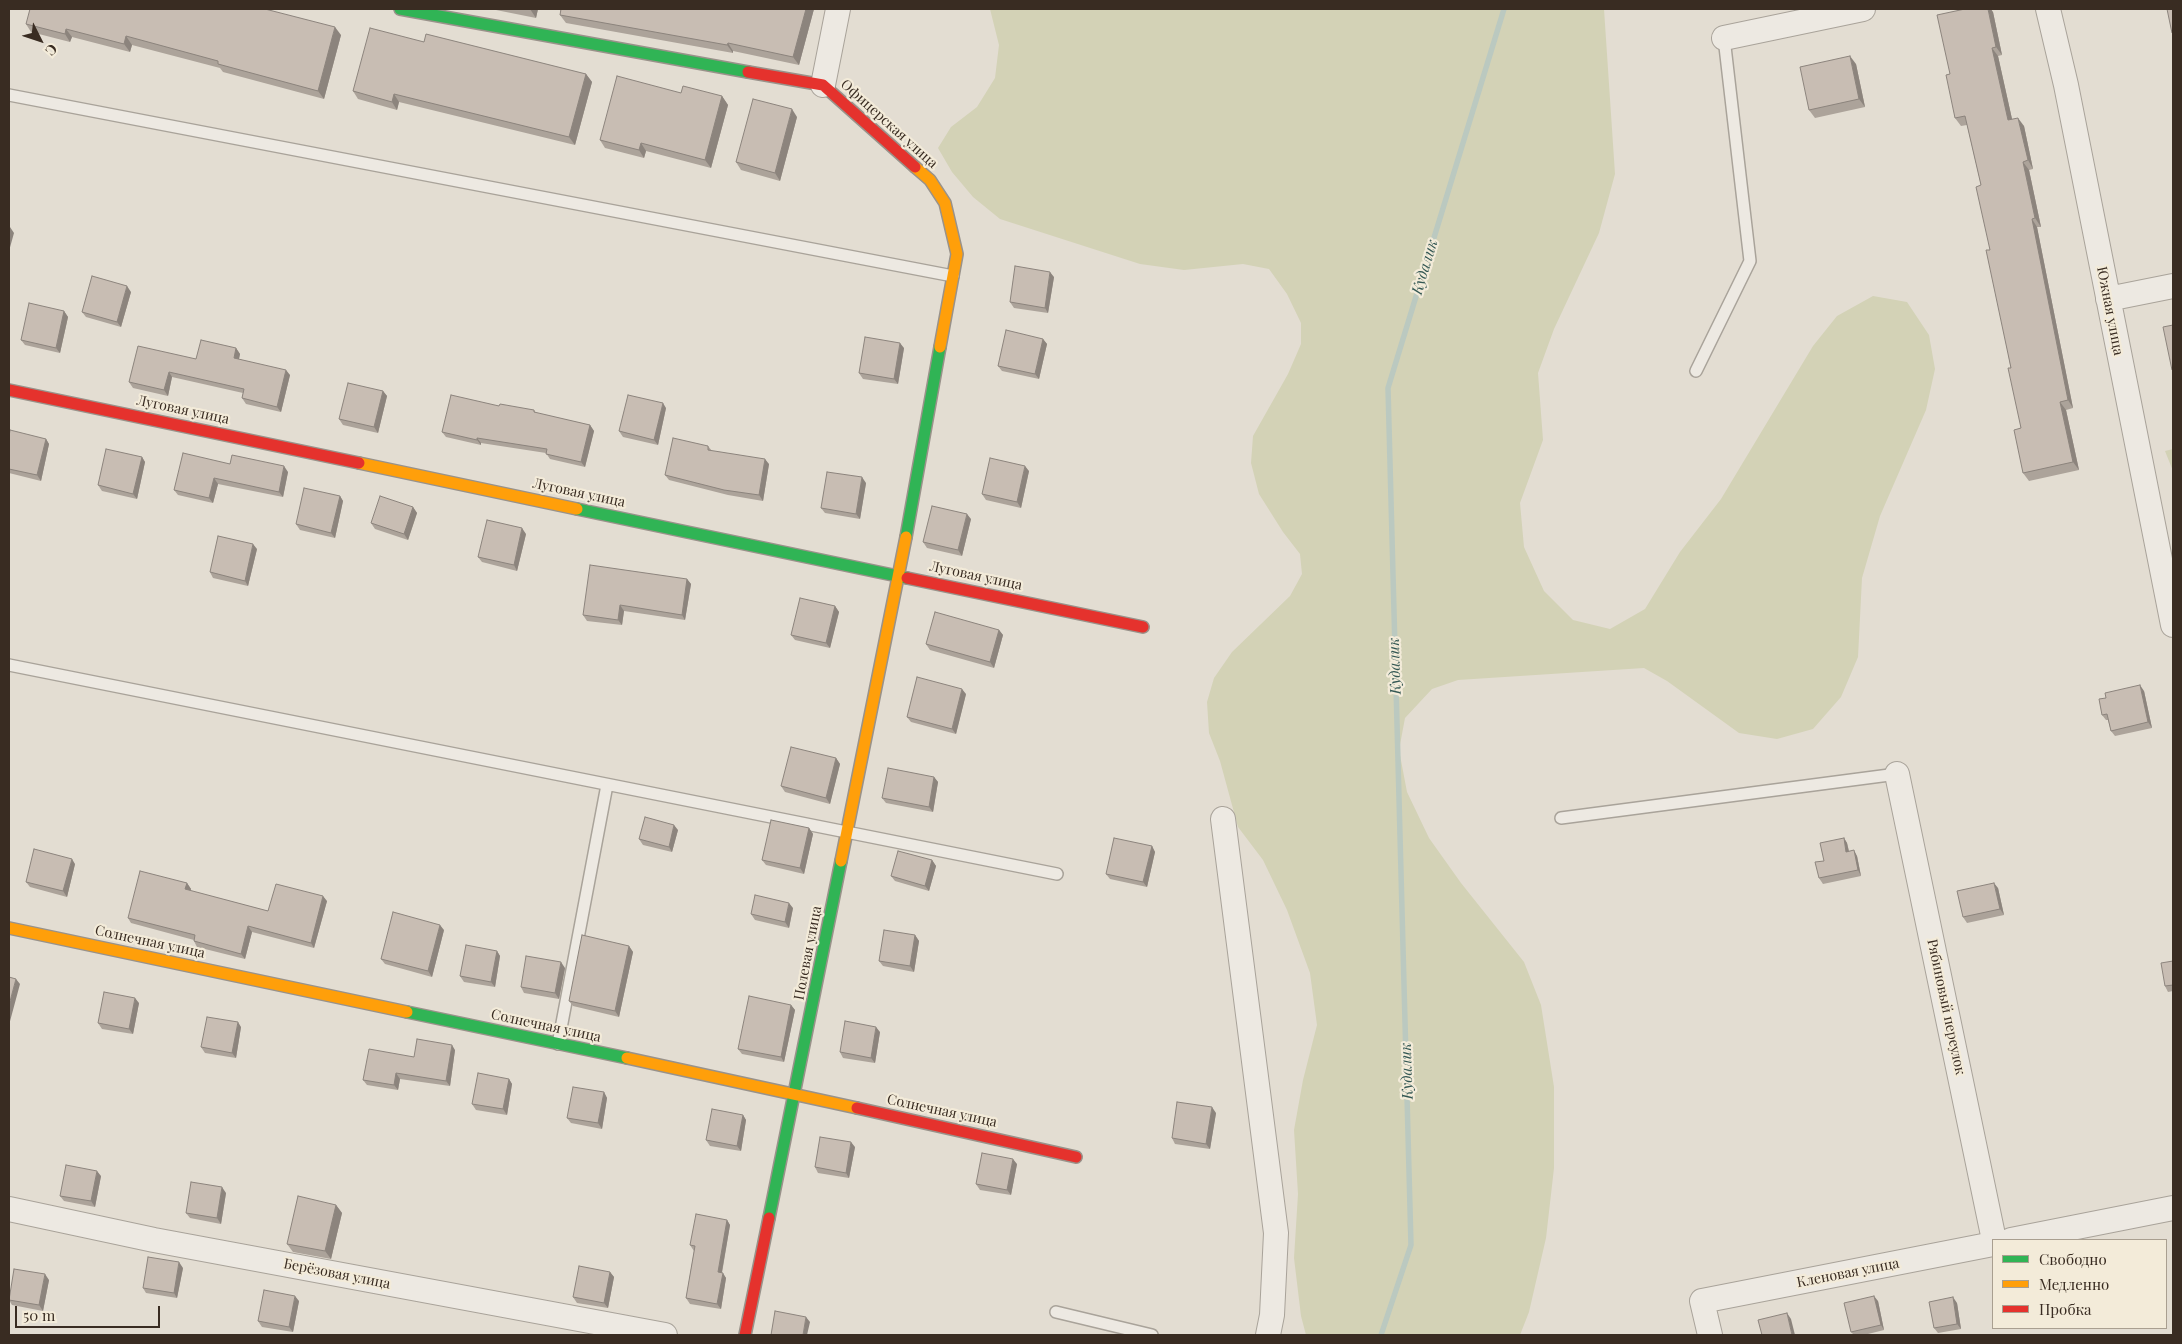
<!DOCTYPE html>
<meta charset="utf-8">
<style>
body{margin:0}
#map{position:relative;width:2182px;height:1344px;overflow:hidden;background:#e3ddd2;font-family:"Playfair Display",serif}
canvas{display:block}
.frame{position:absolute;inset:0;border:10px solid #392c22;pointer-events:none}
.legend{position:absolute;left:1992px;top:1239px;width:175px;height:90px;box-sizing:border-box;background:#f3ebd9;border:1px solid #a99f90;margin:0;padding:6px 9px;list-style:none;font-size:15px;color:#392c22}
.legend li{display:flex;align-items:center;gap:10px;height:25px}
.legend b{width:25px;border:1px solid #a99f90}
.north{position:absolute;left:15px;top:15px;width:50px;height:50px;-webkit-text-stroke:4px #f3ebd9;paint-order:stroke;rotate:131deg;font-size:14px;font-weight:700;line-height:20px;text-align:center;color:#392c22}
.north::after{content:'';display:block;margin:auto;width:18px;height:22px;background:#392c22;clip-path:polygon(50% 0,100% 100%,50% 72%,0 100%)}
.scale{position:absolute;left:15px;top:1306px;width:145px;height:22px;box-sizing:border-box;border:2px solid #392c22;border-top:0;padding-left:6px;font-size:15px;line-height:18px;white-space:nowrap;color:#392c22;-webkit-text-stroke:4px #f3ebd9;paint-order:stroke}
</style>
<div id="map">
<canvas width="2182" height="1344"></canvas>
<div class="frame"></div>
<ul class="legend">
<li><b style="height:6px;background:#30b455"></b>Свободно</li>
<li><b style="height:6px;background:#ff9f0a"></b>Медленно</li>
<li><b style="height:6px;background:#e5322d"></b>Пробка</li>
</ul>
<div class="north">С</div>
<div class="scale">50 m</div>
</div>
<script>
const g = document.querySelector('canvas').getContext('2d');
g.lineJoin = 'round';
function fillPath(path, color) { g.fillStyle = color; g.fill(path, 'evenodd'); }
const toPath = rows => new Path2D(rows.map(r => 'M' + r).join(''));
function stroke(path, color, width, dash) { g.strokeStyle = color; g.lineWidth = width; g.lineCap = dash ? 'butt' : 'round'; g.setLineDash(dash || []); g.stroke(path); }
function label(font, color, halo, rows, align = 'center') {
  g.font = font + ' "Playfair Display",serif'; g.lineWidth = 4.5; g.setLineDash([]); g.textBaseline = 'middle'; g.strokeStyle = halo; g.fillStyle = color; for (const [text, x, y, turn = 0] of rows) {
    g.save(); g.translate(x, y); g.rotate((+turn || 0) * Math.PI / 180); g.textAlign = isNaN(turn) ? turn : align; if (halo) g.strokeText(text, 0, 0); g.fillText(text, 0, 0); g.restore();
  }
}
fillPath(toPath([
 [990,9,1604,9,1615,174,1599,233,1554,329,1538,373,1543,440,1520,503,1524,547,1544,591,1573,620,1610,629,1645,609,1680,552,1721,499,1813,346,1837,316,1873,296,1907,302,1929,335,1935,369,1926,410,1880,516,1862,578,1858,657,1841,697,1813,729,1777,739,1739,733,1667,681,1644,668,1458,680,1432,689,1405,718,1399,750,1407,792,1429,838,1461,883,1524,962,1541,1005,1554,1087,1554,1168,1546,1238,1529,1312,1520,1335,1306,1335,1301,1316,1294,1258,1298,1194,1294,1130,1303,1080,1317,1025,1310,973,1287,910,1263,860,1238,827,1220,761,1209,733,1207,702,1214,678,1232,652,1290,596,1302,574,1300,554,1283,532,1259,494,1251,463,1253,436,1288,374,1301,344,1301,323,1287,294,1269,269,1243,264,1184,270,1140,264,1000,219,973,197,952,172,938,148,951,127,977,107,995,78,999,45],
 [2173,449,2173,471,2165,451]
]), '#d3d2b6');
stroke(toPath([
 [1381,1335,1411,1245,1388,388,1504,9]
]), '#bbc9c0', 5.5);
const lane = toPath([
 [9,95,953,276],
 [1696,371,1750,261,1724,38],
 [9,665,1057,874],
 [1561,818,1897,774],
 [558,1044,607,785],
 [1056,1312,1152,1335]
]);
const street = toPath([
 [2048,9,2066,85,2173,625],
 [1724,38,1863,9],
 [823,85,838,9],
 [2108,299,2173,286],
 [1897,774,1994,1240],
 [1223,819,1276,1233,1272,1315,1268,1335],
 [9,1209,154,1240,665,1335],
 [2011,1240,2173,1208],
 [1710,1335,1702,1301,1993,1244]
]);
const fast = toPath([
 [400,9,748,72],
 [577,509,907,578],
 [906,537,940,347],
 [407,1012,627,1058],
 [769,1218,841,861]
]);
const slow = toPath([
 [915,167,930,180,945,203,957,254,940,347],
 [359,463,577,509],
 [841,861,906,537],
 [9,928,407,1012],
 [627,1058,857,1108]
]);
const jam = toPath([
 [748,72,823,85,915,167],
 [9,390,359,463],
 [907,578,1143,627],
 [857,1108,1076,1157],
 [745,1335,769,1218]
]);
stroke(lane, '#a9a39a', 14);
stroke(street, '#a9a39a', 26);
stroke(fast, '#99928a', 14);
stroke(slow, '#99928a', 14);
stroke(jam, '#99928a', 14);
stroke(lane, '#ede9e2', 11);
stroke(street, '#ede9e2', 24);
stroke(fast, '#30b455', 11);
stroke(slow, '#ff9f0a', 11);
stroke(jam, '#e5322d', 11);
fillPath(toPath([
 [495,9,538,9,536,18,496,10],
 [561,9,814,9,799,65,733,51,733,53,566,23,560,15],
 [1993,12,2002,55,1998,56,2012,119,2024,126,2033,169,2029,170,2041,227,2037,227,2073,408,2066,410,2079,470,2029,481,2023,473,2021,428,1990,250,1981,185,1967,125,1961,126,1955,118,1950,74],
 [26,24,341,35,324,99,223,72,220,68,132,45,130,52,72,37,70,42,31,32],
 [424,42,586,74,592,82,575,145,399,102,397,110,358,99,353,91],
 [1856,64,1865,107,1815,118,1809,110],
 [681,93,722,96,728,105,711,168,646,151,644,158,605,148,600,140],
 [797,117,780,181,741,170,736,162],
 [1054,277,1048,313,1014,308,1010,302],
 [131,292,121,327,86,317,82,312],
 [64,311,68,317,60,353,25,345,21,340],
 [1043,339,1047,344,1039,379,1002,371,998,366],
 [236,348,240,354,239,359,290,375,281,412,246,404,242,398,243,393,172,377,168,396,133,388,129,382,196,359],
 [904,348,898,384,863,379,859,373],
 [383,391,387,396,378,433,343,425,339,419],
 [499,406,534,410,536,413,590,425,594,431,585,467,550,459,546,453,481,443,481,445,446,437,442,432],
 [666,408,658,445,623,437,619,431],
 [9,437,46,439,49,444,41,481,9,473],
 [708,446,712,451,769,464,763,501,728,495,669,480,665,475],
 [142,457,145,462,137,499,102,491,98,485],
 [230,464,288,472,283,497,218,484,213,503,178,495,174,490],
 [1029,471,1021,508,986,500,982,494],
 [866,483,860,519,825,513,821,508],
 [340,496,343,501,335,538,300,530,296,524],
 [413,507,417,513,408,540,375,529,371,523],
 [971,519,962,556,927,548,923,542],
 [526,534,517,571,482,562,478,557],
 [257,549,248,586,213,578,210,572],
 [687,579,691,584,685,620,624,611,622,625,587,621,583,615],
 [835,606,839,612,830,648,795,640,791,635],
 [999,630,1003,635,994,668,930,650,926,644],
 [2144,691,2152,728,2115,736,2111,731,2108,720,2106,720,2102,715],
 [966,694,956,734,911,722,907,717],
 [836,758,840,764,830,804,785,792,781,786],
 [934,777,938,782,933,812,886,803,882,798],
 [809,828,813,834,804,874,766,865,762,860],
 [678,830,672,852,643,845,639,839],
 [1844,838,1847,843,1849,851,1857,856,1861,876,1823,884,1819,878,1824,861],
 [1152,846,1155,852,1147,887,1110,879,1106,874],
 [932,860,936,866,929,891,895,881,891,876],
 [75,864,67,897,30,887,26,882],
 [187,883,191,889,190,891,268,911,327,901,314,948,252,932,245,959,197,947,194,941,194,940,131,923,128,918],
 [1998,888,2004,915,1967,923,1963,917],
 [793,908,789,928,755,920,751,914],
 [444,930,432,977,385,964,381,959],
 [915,935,919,941,914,972,883,966,879,961],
 [629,946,633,952,619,1017,573,1006,569,1001],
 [497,951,500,956,495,987,464,982,460,976],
 [2173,961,2173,991,2168,992,2165,986],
 [565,968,559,999,524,993,521,987],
 [139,1003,133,1034,102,1029,98,1023],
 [791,1005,795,1010,784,1062,742,1054,738,1049],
 [241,1027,236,1058,205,1053,201,1047],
 [880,1032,875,1063,843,1058,840,1052],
 [455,1050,450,1086,400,1079,398,1090,367,1085,363,1080,414,1057],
 [509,1079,512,1084,507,1115,476,1110,472,1104],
 [604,1092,607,1098,602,1129,571,1123,567,1118],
 [1216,1113,1210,1149,1175,1144,1172,1138],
 [743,1115,746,1120,741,1151,710,1146,706,1140],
 [855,1147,849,1178,818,1173,815,1167],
 [1017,1164,1011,1195,980,1190,976,1184],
 [101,1176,95,1207,64,1201,60,1196],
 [226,1193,221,1224,190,1218,186,1213],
 [336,1205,342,1213,331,1259,293,1252,287,1244],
 [727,1220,730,1225,722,1273,726,1278,721,1309,690,1304,686,1298,694,1251,690,1245],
 [183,1268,177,1298,146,1293,143,1288],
 [610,1272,614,1277,608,1308,577,1303,573,1297],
 [49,1280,43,1311,12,1305,9,1300,9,1298],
 [299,1301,293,1332,262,1327,258,1321],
 [1878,1301,1884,1330,1864,1335,1854,1335,1851,1332],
 [1957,1303,1961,1329,1938,1333,1934,1328]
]), '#aca39a');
fillPath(toPath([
 [530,9,538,9,536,18],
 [806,9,814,9,799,65,793,57],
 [1988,9,1991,9,1993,12,2002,55,1996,47],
 [335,27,341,35,324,99,318,91],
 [66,29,72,37,70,42,65,34],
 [126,36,132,45,130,52,124,44],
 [728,43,733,51,733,53,727,45],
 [1992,48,1998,56,2014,128,2008,120],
 [1850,56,1856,64,1865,107,1859,99],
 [586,74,592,82,575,145,569,137],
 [394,94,399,102,397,110,392,102],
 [722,96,728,105,711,168,705,160],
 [792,109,797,117,780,181,775,173],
 [2018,118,2024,126,2033,169,2028,160],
 [641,143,646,151,644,158,639,150],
 [2023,162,2029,170,2041,227,2035,218],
 [2032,219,2037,227,2073,408,2068,400],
 [10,227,14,233,9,251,9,233],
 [1050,272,1054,277,1048,313,1045,308],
 [127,286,131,292,121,327,117,322],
 [64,311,68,317,60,353,56,348],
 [1043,339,1047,344,1039,379,1035,374],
 [900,343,904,348,898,384,894,379],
 [236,348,240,354,238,363,234,358],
 [286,370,290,375,281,412,277,407],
 [169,372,172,377,168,396,164,390],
 [383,391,387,396,378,433,374,427],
 [2060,402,2066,410,2079,470,2073,462],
 [663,403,666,408,658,445,654,440],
 [590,425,594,431,585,467,581,462],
 [477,438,481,443,481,445,477,440],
 [46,439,49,444,41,481,37,475],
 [142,457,145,462,137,499,133,494],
 [765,459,769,464,763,501,759,495],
 [284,466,288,472,283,497,279,492],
 [1025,466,1029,471,1021,508,1017,502],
 [862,477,866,483,860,519,856,514],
 [214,478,218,484,213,503,209,498],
 [340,496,343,501,335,538,331,533],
 [413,507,417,513,408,540,404,534],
 [967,514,971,519,962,556,958,550],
 [522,528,526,534,517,571,514,565],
 [253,544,257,549,248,586,245,581],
 [687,579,691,584,685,620,682,615],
 [620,605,624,611,622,625,618,620],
 [835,606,839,612,830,648,826,643],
 [999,630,1003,635,994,668,990,662],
 [2140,685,2144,691,2152,728,2148,722],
 [962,689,966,694,956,734,952,729],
 [836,758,840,764,830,804,826,798],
 [934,777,938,782,933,812,929,807],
 [674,825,678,830,672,852,669,847],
 [809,828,813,834,804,874,800,868],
 [1844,838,1847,843,1850,857,1846,852],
 [1152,846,1155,852,1147,887,1143,882],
 [1854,850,1857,856,1861,876,1858,870],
 [72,859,75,864,67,897,63,891],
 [932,860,936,866,929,891,925,886],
 [187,883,191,889,189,895,185,889],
 [1994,883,1998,888,2004,915,2000,909],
 [323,896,327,901,314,948,311,943],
 [789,903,793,908,789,928,785,922],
 [440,925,444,930,432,977,428,971],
 [248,926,252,932,245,959,241,954],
 [915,935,919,941,914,972,910,966],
 [629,946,633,952,619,1017,615,1011],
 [497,951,500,956,495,987,491,982],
 [561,962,565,968,559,999,555,993],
 [16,979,20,984,9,1025,9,1005],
 [135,998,139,1003,133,1034,129,1029],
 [791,1005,795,1010,784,1062,781,1057],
 [238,1022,241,1027,236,1058,232,1053],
 [876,1027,880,1032,875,1063,871,1058],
 [452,1045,455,1050,450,1086,446,1081],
 [396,1073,400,1079,398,1090,394,1085],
 [509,1079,512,1084,507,1115,503,1109],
 [604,1092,607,1098,602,1129,598,1123],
 [1212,1107,1216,1113,1210,1149,1206,1144],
 [743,1115,746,1120,741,1151,737,1146],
 [851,1142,855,1147,849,1178,846,1173],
 [1013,1159,1017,1164,1011,1195,1007,1190],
 [97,1171,101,1176,95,1207,91,1201],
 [222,1187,226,1193,221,1224,217,1218],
 [336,1205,342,1213,331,1259,325,1251],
 [727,1220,730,1225,721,1277,718,1272],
 [179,1262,183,1268,177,1298,174,1293],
 [610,1272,614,1277,608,1308,604,1303],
 [723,1273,726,1278,721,1309,717,1304],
 [45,1274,49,1280,43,1311,39,1305],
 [295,1296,299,1301,293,1332,289,1327],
 [1874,1296,1878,1301,1884,1330,1881,1325],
 [1953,1297,1957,1303,1961,1329,1957,1324],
 [1787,1313,1791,1319,1795,1335,1792,1335],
 [806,1317,810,1322,807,1335,803,1335]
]), '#8c847d');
const building = toPath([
 [30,9,265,9,335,27,318,91,218,64,218,61,126,36,124,44,66,29,65,34,26,24,30,9],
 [561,9,806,9,793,57,728,43,727,45,560,15,561,9],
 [1965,9,1988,9,1996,47,1992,48,2008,120,2018,118,2028,160,2023,162,2035,218,2032,219,2068,400,2060,402,2073,462,2023,473,2014,430,2021,428,2008,368,2011,368,1986,250,1990,250,1976,187,1981,185,1965,116,1955,118,1946,75,1950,74,1937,15,1965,9],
 [2167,9,2173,9,2173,33,2172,33,2167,9],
 [370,28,424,42,426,34,586,74,569,137,394,94,392,102,353,91,370,28],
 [1850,56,1859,99,1809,110,1800,67,1850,56],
 [617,76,681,93,683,86,722,96,705,160,641,143,639,150,600,140,617,76],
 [753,99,792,109,775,173,736,162,753,99],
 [1015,266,1050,272,1045,308,1010,302,1015,266],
 [92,276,127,286,117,322,82,312,92,276],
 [29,303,64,311,56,348,21,340,29,303],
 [2173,325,2173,370,2172,370,2163,327,2173,325],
 [1006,330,1043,339,1035,374,998,366,1006,330],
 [865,337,900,343,894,379,859,373,865,337],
 [201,340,236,348,234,358,286,370,277,407,242,398,244,389,169,372,164,390,129,382,138,346,196,359,201,340],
 [348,383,383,391,374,427,339,419,348,383],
 [451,395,499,406,500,404,534,410,534,412,590,425,581,462,546,454,547,449,477,438,477,440,442,432,451,395],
 [628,395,663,403,654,440,619,431,628,395],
 [10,430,46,439,37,475,9,469,9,437,10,430],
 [673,438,708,446,708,450,765,459,759,495,724,490,665,475,673,438],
 [106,449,142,457,133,494,98,485,106,449],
 [183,453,230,464,232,455,284,466,279,492,214,478,209,498,174,490,183,453],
 [990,458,1025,466,1017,502,982,494,990,458],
 [827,472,862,477,856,514,821,508,827,472],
 [304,488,340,496,331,533,296,524,304,488],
 [380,496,413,507,404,534,371,523,380,496],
 [932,506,967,514,958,550,923,542,932,506],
 [487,520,522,528,514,565,478,557,487,520],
 [218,536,253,544,245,581,210,572,218,536],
 [590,565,687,579,682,615,620,605,618,620,583,615,590,565],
 [800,598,835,606,826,643,791,635,800,598],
 [935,612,999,630,990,662,926,644,935,612],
 [917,677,962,689,952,729,907,717,917,677],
 [2140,685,2148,722,2111,731,2107,714,2102,715,2099,699,2106,698,2105,693,2140,685],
 [791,747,836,758,826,798,781,786,791,747],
 [888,768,934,777,929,807,882,798,888,768],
 [645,817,674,825,669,847,639,839,645,817],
 [771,820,809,828,800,868,762,860,771,820],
 [1114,838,1152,846,1143,882,1106,874,1114,838],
 [1844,838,1846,852,1854,850,1858,870,1819,878,1815,862,1824,861,1820,843,1844,838],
 [34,849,72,859,63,891,26,882,34,849],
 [898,851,932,860,925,886,891,876,898,851],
 [140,871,187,883,185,889,268,911,276,884,323,896,311,943,248,926,241,954,194,941,195,935,128,918,140,871],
 [1994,883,2000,909,1963,917,1957,891,1994,883],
 [755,895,789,903,785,922,751,914,755,895],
 [393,912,440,925,428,971,381,959,393,912],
 [884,930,915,935,910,966,879,961,884,930],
 [582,935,629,946,615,1011,569,1001,582,935],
 [466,945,497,951,491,982,460,976,466,945],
 [526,956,561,962,555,993,521,987,526,956],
 [2173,961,2173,985,2165,986,2161,963,2173,961],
 [9,977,16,979,9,1005,9,977],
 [104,992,135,998,129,1029,98,1023,104,992],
 [749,996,791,1005,781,1057,738,1049,749,996],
 [207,1017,238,1022,232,1053,201,1047,207,1017],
 [845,1021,876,1027,871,1058,840,1052,845,1021],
 [417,1039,452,1045,446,1081,396,1073,394,1085,363,1080,369,1049,414,1057,417,1039],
 [478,1073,509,1079,503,1109,472,1104,478,1073],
 [573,1087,604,1092,598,1123,567,1118,573,1087],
 [1177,1102,1212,1107,1206,1144,1172,1138,1177,1102],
 [712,1109,743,1115,737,1146,706,1140,712,1109],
 [820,1137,851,1142,846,1173,815,1167,820,1137],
 [982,1153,1013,1159,1007,1190,976,1184,982,1153],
 [66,1165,97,1171,91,1201,60,1196,66,1165],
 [191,1182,222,1187,217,1218,186,1213,191,1182],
 [298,1196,336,1205,325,1251,287,1244,298,1196],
 [696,1214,727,1220,718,1272,723,1273,717,1304,686,1298,695,1246,690,1245,696,1214],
 [148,1257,179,1262,174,1293,143,1288,148,1257],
 [579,1266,610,1272,604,1303,573,1297,579,1266],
 [14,1269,45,1274,39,1305,9,1300,14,1269],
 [264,1290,295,1296,289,1327,258,1321,264,1290],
 [1874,1296,1881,1325,1851,1332,1844,1303,1874,1296],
 [1953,1297,1957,1324,1934,1328,1929,1302,1953,1297],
 [775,1311,806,1317,803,1335,771,1335,775,1311],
 [1787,1313,1792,1335,1762,1335,1758,1320,1787,1313]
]);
fillPath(building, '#c8bdb3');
stroke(building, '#8c847d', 1);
label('14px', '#392c22', '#f3ebd9', [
 ["Офицерская улица",889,124,42],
 ["Южная улица",2110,311,79],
 ["Луговая улица",183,410,12],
 ["Луговая улица",579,493,12],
 ["Луговая улица",976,576,12],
 ["Солнечная улица",150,942,12],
 ["Полевая улица",808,953,-79],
 ["Рябиновый переулок",1946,1007,78],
 ["Солнечная улица",546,1026,12],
 ["Солнечная улица",942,1111,12],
 ["Кленовая улица",1848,1273,-11],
 ["Берёзовая улица",337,1274,11]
]);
label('italic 15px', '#335753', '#f3ebd9', [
 ["Кудалик",1425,267,-73],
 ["Кудалик",1395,666,-92],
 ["Кудалик",1407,1071,-92]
]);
</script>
